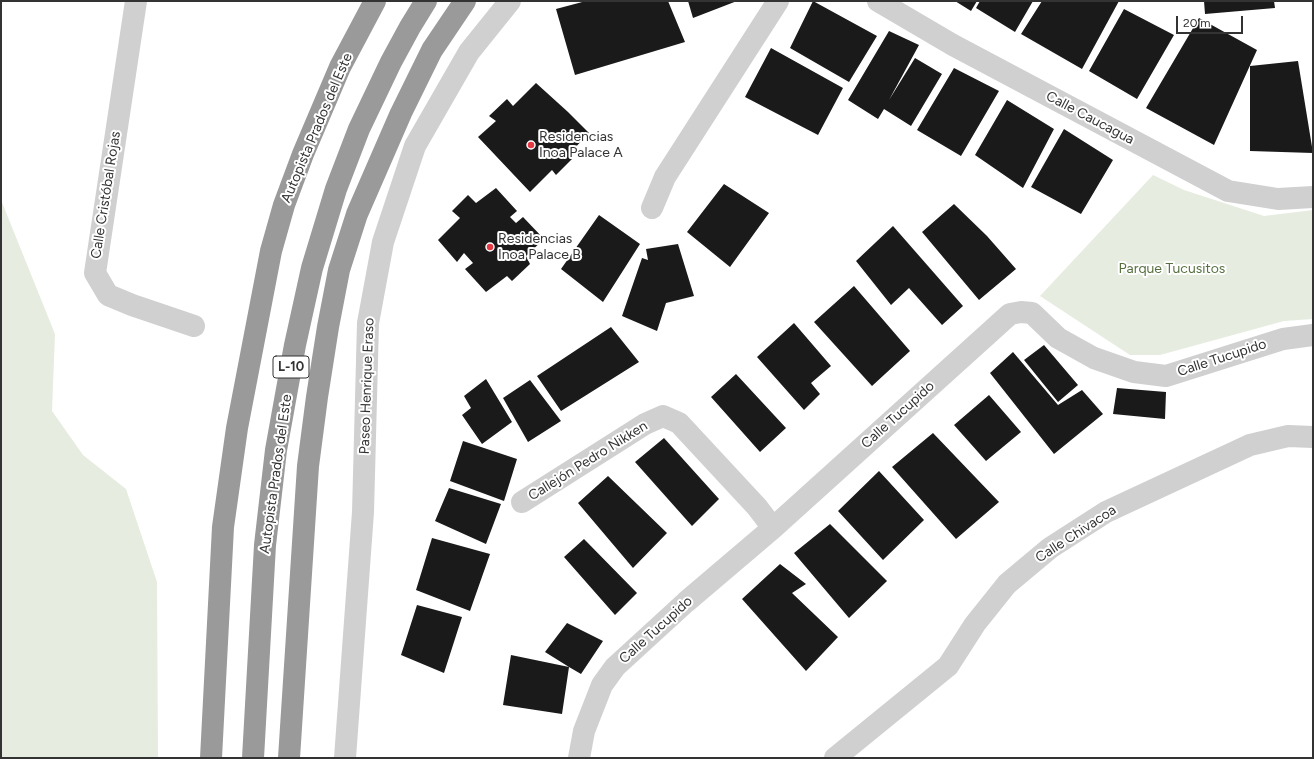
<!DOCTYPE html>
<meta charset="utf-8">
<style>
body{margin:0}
#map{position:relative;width:1314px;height:759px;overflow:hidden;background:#fff;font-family:Figtree,sans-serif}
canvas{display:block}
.frame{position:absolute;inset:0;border:2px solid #333;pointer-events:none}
.scale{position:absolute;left:1176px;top:16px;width:67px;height:18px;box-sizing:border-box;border:2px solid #333;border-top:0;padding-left:5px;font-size:12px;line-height:14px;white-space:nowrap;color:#333;-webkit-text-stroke:3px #fff;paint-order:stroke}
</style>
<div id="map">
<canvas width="1314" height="759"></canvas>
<div class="frame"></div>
<div class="scale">20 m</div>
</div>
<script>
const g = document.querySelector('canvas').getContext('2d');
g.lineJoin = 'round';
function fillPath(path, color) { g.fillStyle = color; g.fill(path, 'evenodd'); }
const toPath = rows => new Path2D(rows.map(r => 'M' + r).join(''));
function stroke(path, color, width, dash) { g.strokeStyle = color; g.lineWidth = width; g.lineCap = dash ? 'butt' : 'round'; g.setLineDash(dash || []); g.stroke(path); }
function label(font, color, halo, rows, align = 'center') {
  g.font = font + ' Figtree,sans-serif'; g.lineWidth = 4; g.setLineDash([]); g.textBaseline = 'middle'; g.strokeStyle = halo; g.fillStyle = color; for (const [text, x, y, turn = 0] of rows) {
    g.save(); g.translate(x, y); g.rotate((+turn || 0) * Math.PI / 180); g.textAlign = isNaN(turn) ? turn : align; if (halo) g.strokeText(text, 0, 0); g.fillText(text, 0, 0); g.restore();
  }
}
fillPath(toPath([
 [1153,175,1184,190,1264,216,1313,210,1313,319,1284,321,1160,355,1130,355,1040,296],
 [1,200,55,334,52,411,83,455,126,489,157,582,158,758,1,758]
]), '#e6ecdf');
fillPath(toPath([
 [586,1,668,1,685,42,575,75,556,9],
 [688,1,737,1,693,18],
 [813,1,877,36,849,82,790,48],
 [955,1,977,1,971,11],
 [980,1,1033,1,1015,32,976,8],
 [1042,1,1119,1,1082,69,1021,34],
 [1204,1,1274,1,1275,8,1205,14],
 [1124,9,1174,35,1137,99,1089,71],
 [1199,18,1257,50,1214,145,1146,108],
 [889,31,919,45,889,100,915,58,942,74,911,126,884,109,878,119,848,100],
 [771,48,843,88,818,135,745,97],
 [1298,61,1313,153,1250,151,1250,66],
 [954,68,999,91,961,156,917,130],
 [536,83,568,112,589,133,570,153,572,159,556,175,552,170,530,192,478,137,496,121,489,116,507,99,513,106],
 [1007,100,1054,129,1023,188,975,155],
 [1064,129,1113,160,1081,214,1031,187],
 [724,184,769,213,730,267,687,232],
 [496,188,517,211,510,217,516,223,523,217,544,239,526,256,530,264,512,281,507,276,486,292,465,269,473,263,464,253,457,262,438,240,460,218,452,211,468,195,476,203],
 [954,204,987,236,1016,269,979,300,922,232],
 [599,215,640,244,603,302,561,269],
 [893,226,963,306,942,325,909,288,891,305,856,261],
 [678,244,694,296,666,303,657,331,622,316,642,258,648,260,646,249],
 [854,286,910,351,872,386,814,322],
 [794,323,831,366,811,383,820,394,804,410,757,357],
 [611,327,639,362,561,411,537,376],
 [1044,345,1078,385,1058,402,1024,360],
 [1013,352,1058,405,1082,390,1103,414,1054,454,990,373],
 [736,374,786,428,760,452,711,397],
 [486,379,512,422,482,444,462,415,471,408,464,396],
 [530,380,561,421,528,442,503,398],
 [1117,388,1166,392,1165,419,1113,414],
 [989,395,1021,432,986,461,954,425],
 [933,433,999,502,956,539,892,467],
 [664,438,719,499,692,526,635,462],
 [463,441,517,459,504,501,450,481],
 [879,471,924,520,883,560,838,511],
 [608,476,667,533,633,568,578,503],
 [449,488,501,504,486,544,435,521],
 [830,524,887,581,849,618,794,553],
 [432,538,490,554,470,611,416,590],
 [584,539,637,593,615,615,564,557],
 [780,564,806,584,792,593,838,637,806,671,742,599],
 [417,605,462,617,444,673,401,655],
 [567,623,603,641,581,674,569,667,562,714,503,705,511,655,569,667,545,652]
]), '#1a1a1a');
stroke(toPath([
 [136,1,95,273,108,295,132,305,194,326],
 [878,1,953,45,1228,191,1278,199,1313,197],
 [652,208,665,177,778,1],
 [522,502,645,424,663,416,679,423,757,507,773,528],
 [345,758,363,512,368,323,383,242,415,146,469,52,510,1],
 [579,758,584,731,602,685,615,667,686,602,773,528,1010,314,1021,312,1032,313,1058,338,1094,358,1134,372,1166,376,1283,339,1313,335],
 [835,758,948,666,975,624,1007,584,1050,548,1106,512,1250,445,1288,436,1313,437]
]), '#d0d0d0', 22);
stroke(toPath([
 [211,758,223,527,237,428,271,251,284,205,303,154,340,67,375,1],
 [253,758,265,545,276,450,295,345,312,268,336,189,359,129,391,62,410,27,426,1],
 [289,758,308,466,317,397,328,327,339,270,357,214,401,113,432,50,465,1]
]), '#9a9a9a', 22);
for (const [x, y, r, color] of [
 [531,145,4,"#e63946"],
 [490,247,4,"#e63946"]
]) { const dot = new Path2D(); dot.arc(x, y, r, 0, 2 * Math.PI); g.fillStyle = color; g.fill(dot); stroke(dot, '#fff', 1.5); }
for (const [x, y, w] of [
 [291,367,36]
]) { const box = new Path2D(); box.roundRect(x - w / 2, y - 11, w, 22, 3); g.fillStyle = '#fff'; g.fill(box); stroke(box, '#333', 1); }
label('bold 13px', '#333', null, [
 ["L-10",291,367]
]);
label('14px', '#333', '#fff', [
 ["Calle Caucagua",1090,118,28],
 ["Autopista Prados del Este",317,128,-67],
 ["Calle Cristóbal Rojas",106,195,-81],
 ["Calle Tucupido",1222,358,-18],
 ["Paseo Henrique Eraso",367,386,-88],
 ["Calle Tucupido",898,415,-42],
 ["Callejón Pedro Nikken",588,461,-32],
 ["Autopista Prados del Este",276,474,-82],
 ["Calle Chivacoa",1076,534,-33],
 ["Calle Tucupido",656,630,-42]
]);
label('14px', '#333', '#fff', [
 ["Residencias",539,137],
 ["Inoa Palace A",539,153],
 ["Residencias",498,239],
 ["Inoa Palace B",498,255]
], 'left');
label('14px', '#56703f', '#fff', [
 ["Parque Tucusitos",1172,269]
]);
</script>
